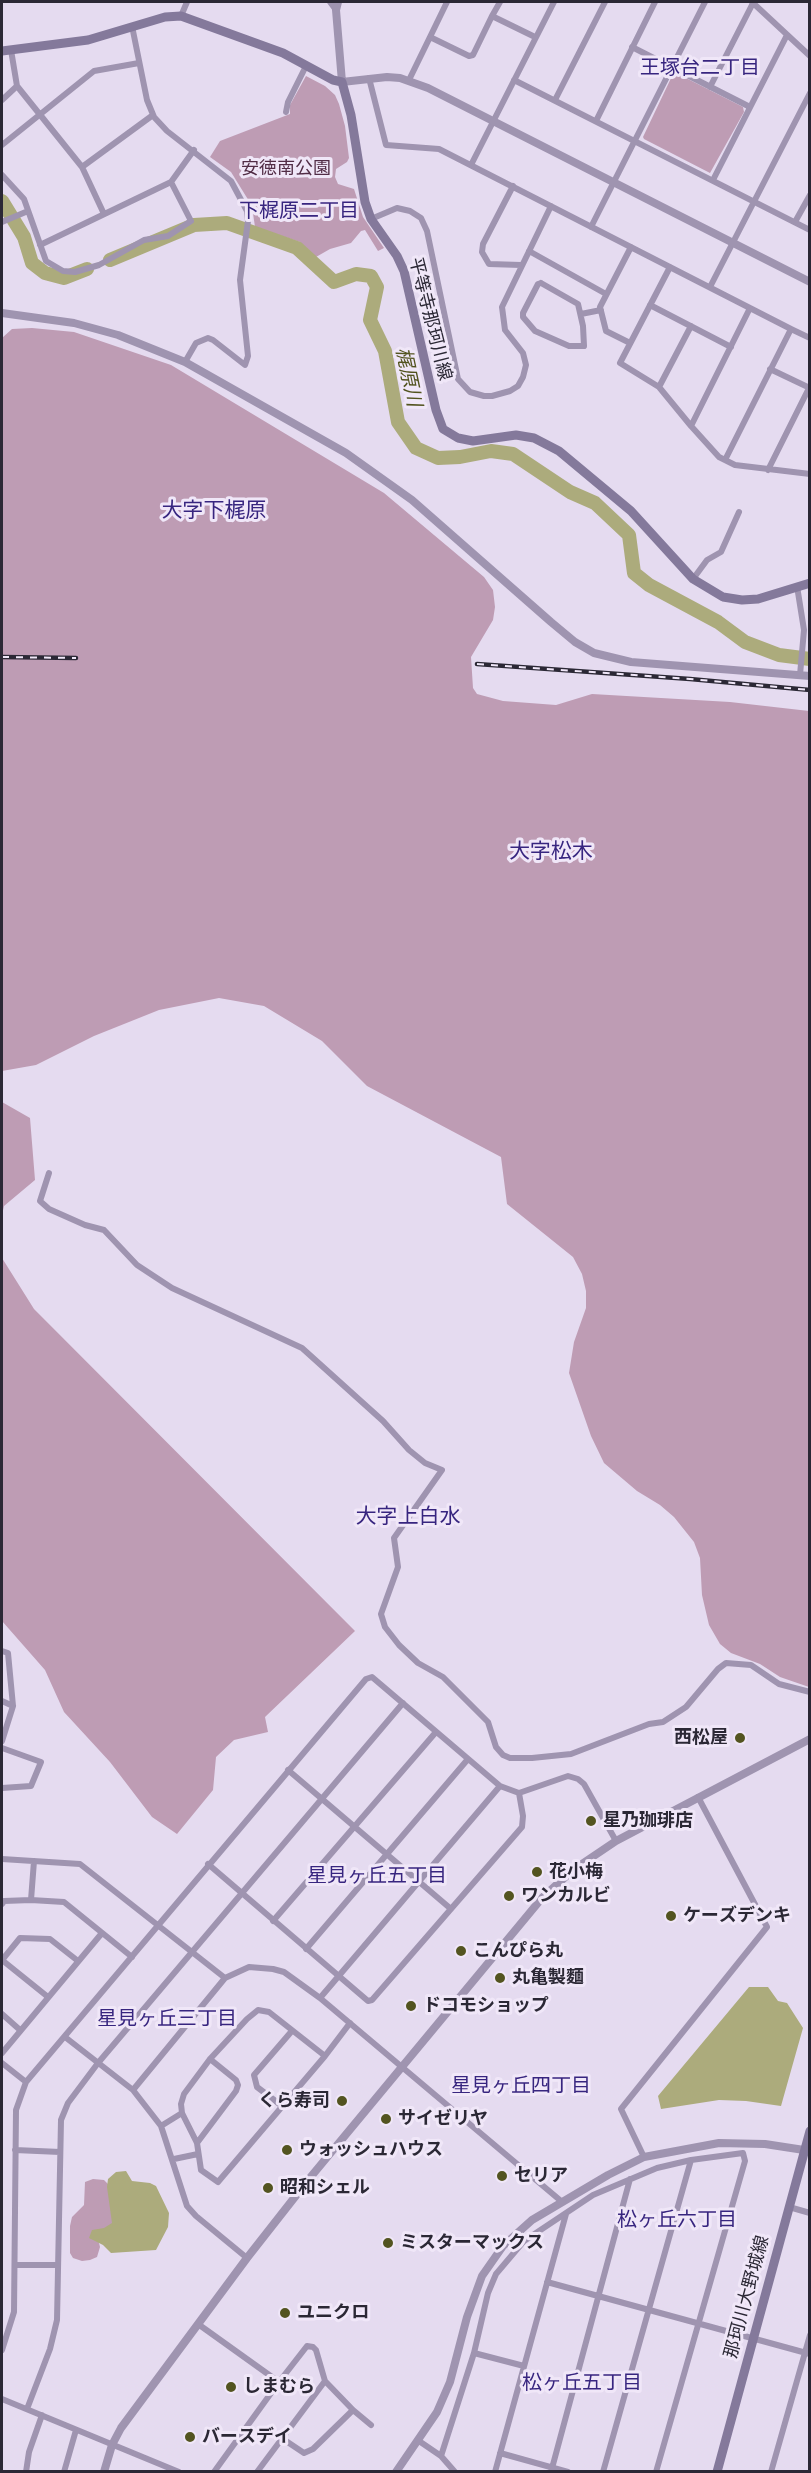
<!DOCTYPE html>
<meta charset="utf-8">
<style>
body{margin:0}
#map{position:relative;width:811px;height:2473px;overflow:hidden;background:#e5dbf0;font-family:"PT Sans",sans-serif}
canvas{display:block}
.frame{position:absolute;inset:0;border:3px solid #2b2835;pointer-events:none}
</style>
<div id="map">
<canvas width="811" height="2473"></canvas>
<div class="frame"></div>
</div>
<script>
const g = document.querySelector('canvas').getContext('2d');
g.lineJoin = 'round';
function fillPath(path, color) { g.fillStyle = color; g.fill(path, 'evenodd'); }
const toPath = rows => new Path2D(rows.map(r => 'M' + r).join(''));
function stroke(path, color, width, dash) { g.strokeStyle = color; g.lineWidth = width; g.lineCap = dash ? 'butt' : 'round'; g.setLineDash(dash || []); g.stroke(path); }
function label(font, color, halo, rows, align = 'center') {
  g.font = font + ' "PT Sans","Noto Sans JP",sans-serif'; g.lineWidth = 6; g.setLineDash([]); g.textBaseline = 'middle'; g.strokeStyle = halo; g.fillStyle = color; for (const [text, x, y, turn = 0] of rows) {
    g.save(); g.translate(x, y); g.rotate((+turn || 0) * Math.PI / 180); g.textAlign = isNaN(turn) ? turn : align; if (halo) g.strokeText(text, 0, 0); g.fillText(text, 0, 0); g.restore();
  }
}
fillPath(toPath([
 [676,73,743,107,744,112,710,173,644,139,643,137,673,74],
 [306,76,325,86,335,95,339,104,345,126,349,158,347,162,336,169,335,177,338,184,354,189,363,217,384,248,378,251,365,230,361,231,351,243,330,249,316,257,300,242,255,227,252,206,231,172,210,157,220,141,290,114,290,105],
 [32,328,74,332,171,365,384,493,484,577,493,590,495,607,493,620,471,657,473,688,477,694,503,701,556,705,592,694,730,702,809,711,809,1687,780,1677,760,1664,731,1653,720,1644,709,1625,702,1595,700,1558,694,1542,674,1517,660,1505,637,1491,604,1463,591,1436,569,1373,574,1342,586,1308,586,1291,582,1274,573,1257,507,1204,501,1157,367,1086,322,1041,264,1006,219,998,159,1010,94,1036,36,1065,2,1071,2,338,12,329],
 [2,1102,30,1118,35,1180,4,1206,2,1215],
 [2,1258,34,1309,355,1631,265,1717,268,1732,234,1740,216,1757,213,1790,177,1834,152,1817,110,1762,64,1712,45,1670,2,1621],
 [93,2179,104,2180,109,2185,115,2212,112,2226,97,2235,100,2247,97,2257,90,2260,82,2261,73,2258,70,2253,70,2226,72,2217,84,2205,85,2182]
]), '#be9cb4');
fillPath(toPath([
 [749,1987,768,1987,778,2001,787,2003,803,2028,781,2106,746,2101,719,2100,661,2109,658,2096],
 [126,2171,132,2181,150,2183,156,2186,169,2213,168,2227,156,2250,111,2253,103,2245,89,2238,92,2230,104,2228,112,2223,107,2187,108,2179,116,2172]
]), '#acab7c');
stroke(toPath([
 [2,201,24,237,32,263,45,273,64,278,87,269],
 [110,260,194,225,227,223,297,248,334,282,356,274,371,276,377,287,370,320,385,351,398,422,416,448,438,458,460,457,491,451,513,454,570,492,595,503,629,535,634,573,649,585,718,622,745,642,779,655,810,659]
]), '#acab7c', 14);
stroke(toPath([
 [330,2,336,10],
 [752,2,810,56],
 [181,16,187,2],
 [492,16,500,2],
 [132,26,147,100,154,117,167,131,231,181,247,211,248,221,240,280,248,356,245,365,213,340,208,338,196,343,185,362],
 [430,37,447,2],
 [632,47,750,107],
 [11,50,17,86,82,167,104,214],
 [369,78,386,145,439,149,791,329],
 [409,80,430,37,469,56,473,55,492,16,535,37],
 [514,80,810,230],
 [710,87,753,3],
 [2,100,17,86],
 [555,100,605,2],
 [286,112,288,102,306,66],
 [596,121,655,2],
 [2,145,94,71,139,63],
 [471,165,554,2],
 [82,167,153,115],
 [2,175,24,199,46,261,63,271,75,272,99,265,144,240,168,236,191,221,171,182,194,150],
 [713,180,787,35],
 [513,186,483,244,482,252,489,264,521,265],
 [371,219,397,208,410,211,421,218,427,231,458,379,470,392,484,396,492,396,510,391,518,386,523,377,526,365,523,353,505,330,502,307,551,206],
 [2,222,28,211],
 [795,222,810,195],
 [591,227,705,2],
 [40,245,171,182],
 [529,251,606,294],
 [670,267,620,363,659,387,691,426],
 [541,283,578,304,583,326,584,346,569,346,535,331,523,317,523,313,538,284,541,283],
 [710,287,810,93],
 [650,305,731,347],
 [750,308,691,426,719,457,735,465,810,474],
 [581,314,601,310],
 [630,343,606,331,600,307,631,247],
 [770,369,810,388],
 [659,387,691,326],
 [725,460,791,329,810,338],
 [768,470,809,388],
 [693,579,707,560,721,552,739,512],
 [797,586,804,630,800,675],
 [49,1173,40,1201,49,1209,85,1225,104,1230,137,1265,172,1288,302,1348,383,1421,409,1450,425,1463,442,1470,394,1538,398,1567,381,1614,385,1627,399,1645,418,1663,443,1677,488,1722,496,1747,503,1755,510,1758,532,1758,571,1754,649,1724,663,1722,686,1707,718,1669,726,1663,751,1665,779,1684,810,1692],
 [2,1651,8,1653,13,1706,2,1741],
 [2,1701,13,1706],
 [2,1748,41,1762,31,1786,2,1788],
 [288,1770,451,1909],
 [2,1859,80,1864,225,1978],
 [208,1864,368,2001,372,2000,522,1827,523,1816,519,1793],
 [31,1900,34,1861],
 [2,1904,4,1901,31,1900,64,1902,132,1957],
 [273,1921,436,1732],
 [306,1949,468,1759],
 [2,1960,20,1938,50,1939,78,1961],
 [2,1960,48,1997],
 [320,1998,500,1786],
 [2,2014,20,2030],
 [65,2037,133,2090,161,2126,187,2206,196,2216,247,2258],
 [2,2053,102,1933],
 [325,2056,269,2012,258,2010,247,2019,210,2059,184,2094,181,2104,182,2113,197,2143,201,2170,218,2182,325,2056,350,2023],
 [2,2063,26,2082],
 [133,2090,225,1978,249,1967,273,1969,284,1972,320,1998,561,2201],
 [282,2106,257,2087,254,2075,291,2032],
 [161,2126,182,2113],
 [197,2143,236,2091,238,2085,236,2080,210,2059],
 [15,2150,60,2152],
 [644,2157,621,2109,767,1927,698,1797],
 [174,2159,198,2154],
 [789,2207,810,2213],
 [15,2265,58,2265],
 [547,2282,810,2354],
 [198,2324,279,2382,307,2346,313,2347,316,2350,325,2381,353,2410,371,2425],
 [2,2350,14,2312,16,2110,26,2082,366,1679,372,1677,500,1786,519,1793,568,1776,578,1779,584,1784,616,1841],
 [474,2353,524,2366],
 [2,2399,179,2472],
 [27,2409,50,2349,57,2320,61,2120,68,2103,98,2063,403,1703],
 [283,2439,304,2453,313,2449,353,2410],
 [419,2441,441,2456,455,2472],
 [500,2453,568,2472],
 [441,2456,474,2353,488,2293,496,2274,524,2241,593,2195,657,2168,691,2160,743,2153,745,2161,656,2472],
 [26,2472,29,2452,42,2415],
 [64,2472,76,2430],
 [214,2472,279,2382],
 [257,2472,325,2381],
 [495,2472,566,2214],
 [551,2472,630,2179],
 [603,2472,691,2160],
 [771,2472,810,2335]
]), '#9f94b0', 6);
stroke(toPath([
 [338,2,336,10,342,82,387,77,400,78,428,88,810,282],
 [2,313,74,323,118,335,185,362,346,453,412,500,551,622,575,642,594,653,631,662,810,676],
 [104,2472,112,2445,121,2428,247,2258,309,2179,542,1898,573,1870,616,1841,810,1739],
 [396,2472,437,2412,450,2382,467,2317,482,2276,503,2246,532,2220,608,2175,644,2157,719,2143,765,2144,804,2150]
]), '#9f94b0', 8);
stroke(toPath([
 [2,51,88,40,165,17,181,16,283,53,333,80,342,82,351,115,365,202,371,219,397,256,404,271,436,410,443,429,458,438,473,441,516,435,534,438,559,451,631,511,693,579,723,597,742,600,758,599,810,583],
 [717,2472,810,2131]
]), '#84799b', 9);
const rail = toPath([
 [2,657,76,658],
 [477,664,690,679,810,690]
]);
stroke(rail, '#2b2835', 4.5);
stroke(rail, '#f0e7f8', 2, [7]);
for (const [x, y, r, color] of [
 [740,1738,6,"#535420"],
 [591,1821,6,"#535420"],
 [537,1872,6,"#535420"],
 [509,1896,6,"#535420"],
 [671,1916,6,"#535420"],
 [461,1951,6,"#535420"],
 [500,1978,6,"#535420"],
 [411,2006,6,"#535420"],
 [342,2101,6,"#535420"],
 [386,2119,6,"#535420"],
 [287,2150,6,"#535420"],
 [502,2176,6,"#535420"],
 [268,2188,6,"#535420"],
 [388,2243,6,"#535420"],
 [285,2313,6,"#535420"],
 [231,2387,6,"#535420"],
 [190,2437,6,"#535420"]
]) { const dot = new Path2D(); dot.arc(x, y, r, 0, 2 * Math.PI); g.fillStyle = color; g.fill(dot); stroke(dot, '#f0e7f8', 2); }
label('18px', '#522d46', '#f0e7f8', [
 ["安徳南公園",286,169]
]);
label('18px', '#2b2835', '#f0e7f8', [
 ["平等寺那珂川線",430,319,76],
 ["那珂川大野城線",747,2297,-75]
]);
label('bold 18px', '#2b2835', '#f0e7f8', [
 ["西松屋",728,1738,"right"],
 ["星乃珈琲店",603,1821],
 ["花小梅",549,1872],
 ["ワンカルビ",521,1896],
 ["ケーズデンキ",683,1916],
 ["こんぴら丸",473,1951],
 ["丸亀製麵",512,1978],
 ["ドコモショップ",423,2006],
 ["くら寿司",330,2101,"right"],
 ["サイゼリヤ",398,2119],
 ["ウォッシュハウス",299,2150],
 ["セリア",514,2176],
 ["昭和シェル",280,2188],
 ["ミスターマックス",400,2243],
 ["ユニクロ",297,2313],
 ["しまむら",243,2387],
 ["バースデイ",202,2437]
], 'left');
label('20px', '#37257f', '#f0e7f8', [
 ["王塚台二丁目",700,68],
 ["下梶原二丁目",299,211],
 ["星見ヶ丘五丁目",377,1876],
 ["星見ヶ丘三丁目",167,2019],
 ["星見ヶ丘四丁目",521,2086],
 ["松ヶ丘六丁目",677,2220],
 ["松ヶ丘五丁目",582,2383]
]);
label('italic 20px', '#535420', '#f0e7f8', [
 ["梶原川",408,377,78]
]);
label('21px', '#37257f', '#f0e7f8', [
 ["大字下梶原",214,511],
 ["大字松木",551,852],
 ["大字上白水",408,1517]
]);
</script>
